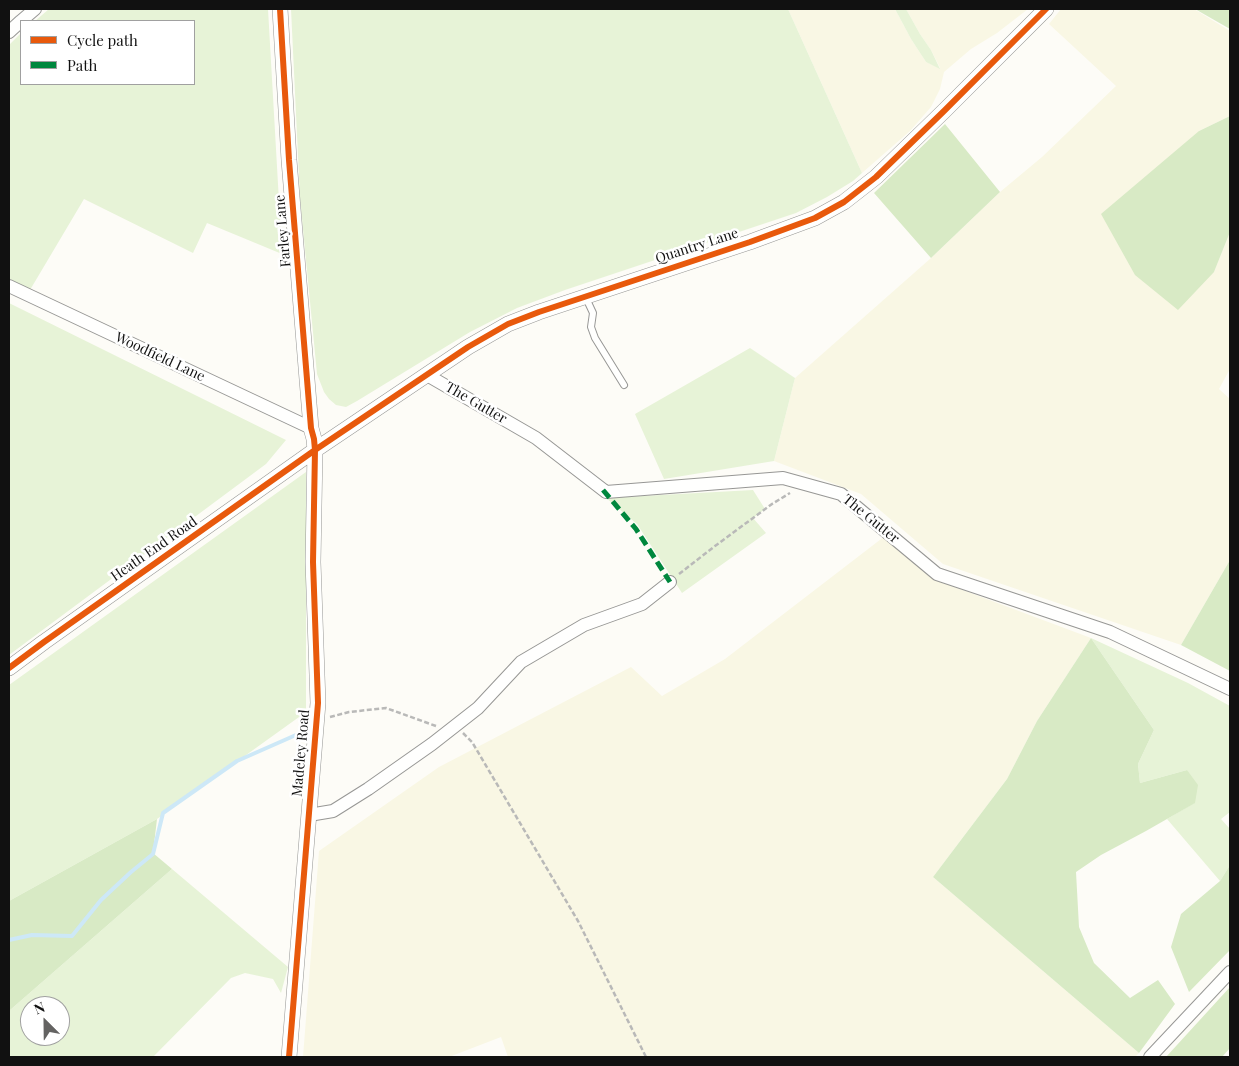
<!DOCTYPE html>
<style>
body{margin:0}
#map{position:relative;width:1239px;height:1066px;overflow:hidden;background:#fdfcf7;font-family:"Playfair Display",serif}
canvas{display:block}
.frame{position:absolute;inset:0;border:10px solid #111;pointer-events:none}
.legend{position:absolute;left:20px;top:20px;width:175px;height:65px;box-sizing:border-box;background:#fff;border:1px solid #a0a0a0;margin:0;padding:6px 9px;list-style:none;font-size:15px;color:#111}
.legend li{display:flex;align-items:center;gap:10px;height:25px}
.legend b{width:25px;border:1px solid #a0a0a0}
.north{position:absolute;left:20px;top:996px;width:50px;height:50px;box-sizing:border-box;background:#fff;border:1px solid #a0a0a0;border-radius:50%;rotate:337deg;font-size:14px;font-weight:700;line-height:20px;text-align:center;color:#111}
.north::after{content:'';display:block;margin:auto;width:18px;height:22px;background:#646362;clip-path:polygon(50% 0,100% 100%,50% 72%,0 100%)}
</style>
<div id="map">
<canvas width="1239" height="1066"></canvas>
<div class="frame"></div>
<ul class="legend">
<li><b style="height:6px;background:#e8590c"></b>Cycle path</li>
<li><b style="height:6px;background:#00873e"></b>Path</li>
</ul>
<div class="north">N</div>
</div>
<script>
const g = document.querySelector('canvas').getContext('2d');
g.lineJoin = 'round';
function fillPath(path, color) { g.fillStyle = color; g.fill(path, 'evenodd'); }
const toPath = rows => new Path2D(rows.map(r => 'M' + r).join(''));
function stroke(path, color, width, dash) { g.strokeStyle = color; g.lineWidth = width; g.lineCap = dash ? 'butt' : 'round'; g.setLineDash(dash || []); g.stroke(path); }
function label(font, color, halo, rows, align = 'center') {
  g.font = font + ' "Playfair Display",serif'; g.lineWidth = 5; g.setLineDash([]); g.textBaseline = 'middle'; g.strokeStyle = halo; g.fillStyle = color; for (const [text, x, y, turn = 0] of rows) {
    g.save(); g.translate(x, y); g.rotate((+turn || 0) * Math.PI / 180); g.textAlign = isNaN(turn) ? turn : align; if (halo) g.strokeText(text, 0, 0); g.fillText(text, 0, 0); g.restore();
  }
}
fillPath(toPath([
 [788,9,895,9,911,39,926,62,940,68,931,50,920,34,906,9,1028,9,997,33,971,49,944,72,940,89,931,107,910,131,862,173],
 [1061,9,1194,9,1230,31,1230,116,1199,131,1214,272,1230,232,1230,369,1219,389,1230,399,1230,560,1181,645,943,564,861,494,774,461,795,378,931,258,1000,192,1042,157,1116,86,1049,24],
 [885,536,936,580,1091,638,1037,721,1007,779,933,877,1139,1053,1135,1057,508,1057,501,1037,449,1057,303,1057,319,851,439,767,631,667,662,696,725,659]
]), '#f9f7e4');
fillPath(toPath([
 [49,9,268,9,282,254,207,223,193,253,84,199,30,290,9,279,9,45,21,33,21,84,194,84,194,21,35,21],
 [291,9,788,9,862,173,853,181,827,197,796,213,565,290,517,308,470,332,357,401,346,407,336,405,329,399,324,392,317,374,300,198],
 [895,9,906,9,920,34,931,50,940,69,926,62,911,39],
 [9,303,286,440,266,464,9,655],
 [750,348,795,378,774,461,664,479,635,414],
 [306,472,306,712,157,819,9,901,9,685],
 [753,490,765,509,753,518,766,533,682,593,637,524,606,498],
 [1091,638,1188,683,1230,706,1230,812,1221,819,1230,829,1230,865,1220,881,1167,819,1194,803,1187,770,1140,783,1138,764,1154,730],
 [172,869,288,967,281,993,273,979,245,973,231,978,153,1057,9,1057,9,1011],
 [30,1006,60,1006,60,1036,30,1036]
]), '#e7f3d7');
fillPath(toPath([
 [1195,9,1230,9,1230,29],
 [1230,116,1230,232,1214,272,1178,310,1135,275,1101,214,1199,131],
 [945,124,1000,192,931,258,874,193],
 [1230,560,1230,671,1181,645],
 [1091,638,1154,730,1138,764,1140,783,1187,770,1198,785,1195,803,1146,831,1101,855,1076,872,1079,927,1094,963,1130,998,1158,980,1175,1004,1139,1053,933,877,1007,779,1037,721],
 [157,819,153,853,172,869,9,1011,9,901],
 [1230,865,1230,950,1189,992,1171,947,1181,914,1220,881],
 [1230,987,1230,1048,1222,1057,1166,1057]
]), '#d8eac5');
stroke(toPath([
 [9,940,32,935,72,936,101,900,131,872,153,854,163,813,237,761,305,731]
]), '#cde8f7', 4);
const service = toPath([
 [586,298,593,313,591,327,595,338,624,385]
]);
const minor = toPath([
 [21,21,35,9],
 [9,32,21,21],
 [9,286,311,428],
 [427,375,536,438,606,492,783,478,841,494,937,574,1110,632,1230,689],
 [309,815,333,811,368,789,432,744,478,708,521,662,584,625,642,604,670,582],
 [1150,1057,1230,972]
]);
const tertiary = toPath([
 [280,9,289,160,311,428,314,439,315,450,313,562,318,703,289,1057],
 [9,668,44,642,315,450,468,347,508,324,539,312,750,242,815,218,844,202,876,177,944,111,1046,9]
]);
stroke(service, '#979795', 8);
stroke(minor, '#979795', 14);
stroke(tertiary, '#979795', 16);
stroke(toPath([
 [679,574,715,546,772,504,790,493],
 [330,717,349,712,386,708,436,726],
 [463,733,472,742,578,921,646,1057]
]), '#b9b9b8', 2.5, [5, 2.5]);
stroke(service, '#fffffe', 6);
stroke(minor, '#fffffe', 12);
stroke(tertiary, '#fffffe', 15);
stroke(toPath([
 [603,490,636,529,670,582]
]), '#00873e', 5, [10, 5]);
stroke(toPath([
 [280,9,289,160,311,428,314,439,315,450,313,562,318,703,289,1057],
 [9,668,44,642,315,450,468,347,508,324,539,312,750,242,815,218,844,202,876,177,944,111,1046,9]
]), '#e8590c', 6);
label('14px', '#111', '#fff', [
 ["Farley Lane",283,231,-95],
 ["Quantry Lane",697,246,-18],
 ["Woodfield Lane",160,357,25],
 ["The Gutter",476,403,30],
 ["The Gutter",871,519,39],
 ["Heath End Road",154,549,-35],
 ["Madeley Road",301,753,-85]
]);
</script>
